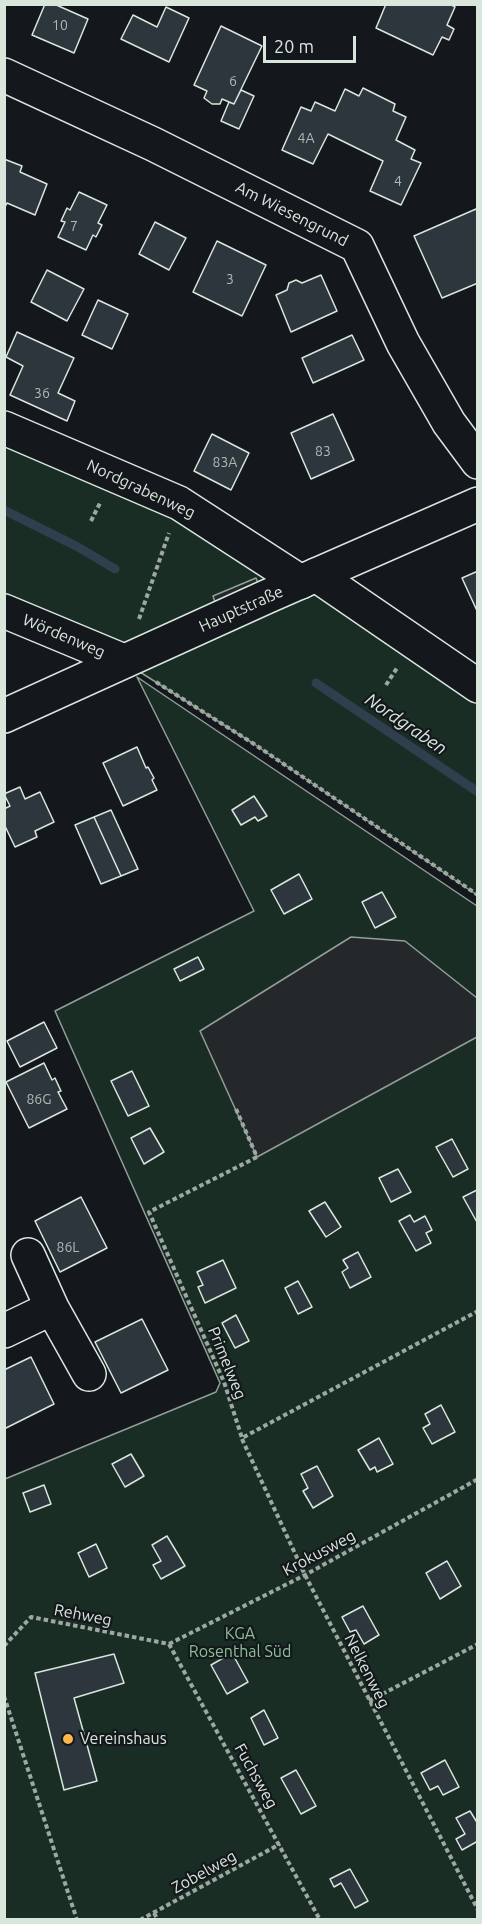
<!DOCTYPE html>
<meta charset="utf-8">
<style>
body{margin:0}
#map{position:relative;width:482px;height:1924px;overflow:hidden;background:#14181c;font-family:Ubuntu,sans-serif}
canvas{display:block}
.frame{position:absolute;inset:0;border:6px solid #d8e6dc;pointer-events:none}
.scale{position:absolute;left:263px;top:36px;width:93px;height:27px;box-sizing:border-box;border:3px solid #d8e6dc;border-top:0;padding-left:8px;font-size:18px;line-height:21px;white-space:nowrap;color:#d8e6dc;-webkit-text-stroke:4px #14181c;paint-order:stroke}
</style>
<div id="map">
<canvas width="482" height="1924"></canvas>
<div class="frame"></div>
<div class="scale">20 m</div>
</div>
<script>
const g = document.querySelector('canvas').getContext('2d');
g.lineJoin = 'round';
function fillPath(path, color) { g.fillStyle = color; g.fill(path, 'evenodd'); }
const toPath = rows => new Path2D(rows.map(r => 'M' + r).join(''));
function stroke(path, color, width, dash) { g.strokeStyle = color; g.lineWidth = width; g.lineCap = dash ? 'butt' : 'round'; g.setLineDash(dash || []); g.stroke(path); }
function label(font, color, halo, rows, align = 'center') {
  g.font = font + ' Ubuntu,sans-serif'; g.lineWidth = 4.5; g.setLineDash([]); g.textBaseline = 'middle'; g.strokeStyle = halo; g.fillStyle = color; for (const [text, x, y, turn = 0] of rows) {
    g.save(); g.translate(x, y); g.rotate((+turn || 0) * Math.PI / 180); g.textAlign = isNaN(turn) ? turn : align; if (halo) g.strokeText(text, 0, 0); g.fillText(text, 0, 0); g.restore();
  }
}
const green = toPath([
 [4,432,179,503,477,695,477,895,254,744,124,662,5,614,4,432],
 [137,677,477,906,477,1919,5,1920,5,1479,216,1392,220,1383,55,1011,254,911,137,677]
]);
fillPath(green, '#1a2d24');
stroke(green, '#939e99', 1.5);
const parking = toPath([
 [256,578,259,586,216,605,213,596,256,578],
 [351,937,405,941,477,998,477,1037,257,1157,200,1031,351,937]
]);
fillPath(parking, '#24282b');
stroke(parking, '#939e99', 1.5);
stroke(toPath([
 [4,510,78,547,115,569],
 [316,683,478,792]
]), '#2f3f4d', 9);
const building = toPath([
 [45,4,54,4,88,19,74,53,32,35,45,4],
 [386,4,450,4,455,7,447,25,454,29,449,40,442,37,433,55,376,28,386,4],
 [166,7,189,18,169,62,121,39,133,15,157,27,166,7],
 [221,26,262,46,234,104,222,99,220,104,212,104,204,98,207,91,194,85,221,26],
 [363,88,395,104,393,111,406,117,396,140,415,150,411,159,421,163,401,205,370,191,383,161,328,134,313,164,282,150,301,107,311,111,315,102,335,111,345,89,359,96,363,88],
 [241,90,254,96,239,129,221,121,229,102,234,104,241,90],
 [4,159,22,166,20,172,47,184,35,215,7,203,4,209,4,159],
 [79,192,107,205,98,223,102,225,96,237,93,235,86,250,58,237,65,222,61,221,67,208,70,210,79,192],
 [476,209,478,212,478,283,442,298,414,236,476,209],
 [155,222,186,238,169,270,139,254,155,222],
 [217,241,266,265,242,316,193,292,217,241],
 [47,270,84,289,67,321,31,302,47,270],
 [321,275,337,311,291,332,276,295,287,290,289,283,296,280,302,283,321,275],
 [98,300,128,314,112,349,82,335,98,300],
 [17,332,74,358,58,393,75,401,67,421,10,395,23,366,6,357,17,332],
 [352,335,364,360,313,383,302,358,352,335],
 [333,414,354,460,311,479,291,433,333,414],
 [212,434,249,453,231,490,194,471,212,434],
 [478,571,478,613,462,578,478,571],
 [137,747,146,768,148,767,154,778,152,780,157,790,123,806,103,763,137,747],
 [20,787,25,799,40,792,54,822,35,831,37,837,15,847,4,824,4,809,10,806,4,794,20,787],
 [254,796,267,816,258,821,255,817,241,825,232,810,254,796],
 [111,810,138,869,121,876,94,817,111,810],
 [94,817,121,876,101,884,75,825,94,817],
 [299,874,312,899,284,914,271,890,299,874],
 [382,892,396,917,375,928,362,902,382,892],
 [198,957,204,969,180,981,174,969,198,957],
 [44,1022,57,1048,20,1067,7,1041,44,1022],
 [44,1063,52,1080,55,1078,61,1091,58,1092,67,1109,29,1128,6,1082,44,1063],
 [132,1071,149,1106,128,1116,111,1081,132,1071],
 [150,1128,164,1152,144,1164,131,1138,150,1128],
 [452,1139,468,1169,453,1177,436,1147,452,1139],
 [398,1169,411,1192,391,1202,379,1178,398,1169],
 [477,1190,478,1190,478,1224,463,1197,477,1190],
 [81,1197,107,1248,60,1272,35,1221,81,1197],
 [325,1202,341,1227,326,1237,309,1211,325,1202],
 [410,1215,414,1222,425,1216,432,1230,426,1233,431,1243,416,1251,399,1221,410,1215],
 [358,1252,371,1277,350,1288,342,1272,348,1268,343,1260,358,1252],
 [223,1260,236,1288,205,1303,198,1287,203,1285,197,1272,223,1260],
 [298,1281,312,1307,298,1314,285,1288,298,1281],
 [236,1315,249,1341,235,1348,222,1323,236,1315],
 [142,1319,168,1370,121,1393,95,1342,142,1319],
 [31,1357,54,1404,4,1429,4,1370,31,1357],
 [441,1405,455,1432,432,1444,423,1428,430,1424,425,1414,441,1405],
 [379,1438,393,1464,377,1472,375,1467,370,1470,358,1450,379,1438],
 [131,1454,144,1476,125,1487,112,1464,131,1454],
 [317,1466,333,1496,313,1508,303,1491,308,1488,301,1474,317,1466],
 [44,1485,51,1504,30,1512,23,1493,44,1485],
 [167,1536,185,1566,161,1579,153,1565,161,1561,152,1545,167,1536],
 [96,1544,107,1568,89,1577,78,1553,96,1544],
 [447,1561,461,1586,440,1599,426,1573,447,1561],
 [363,1606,379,1635,364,1644,356,1630,350,1632,342,1617,363,1606],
 [232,1653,248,1682,227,1694,211,1665,232,1653],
 [114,1654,124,1683,74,1698,97,1781,64,1790,35,1673,114,1654],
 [264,1710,278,1738,264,1745,251,1718,264,1710],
 [445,1760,459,1787,443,1795,438,1786,430,1790,421,1773,445,1760],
 [296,1770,316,1806,301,1814,281,1778,296,1770],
 [470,1811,478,1824,478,1841,462,1850,456,1839,465,1834,456,1818,470,1811],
 [350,1869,368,1901,355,1908,341,1883,334,1887,330,1879,350,1869]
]);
fillPath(building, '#2c363c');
stroke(building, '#d8e6dc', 1.5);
const minor = toPath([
 [4,75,153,144,357,246,403,343,449,423,478,462],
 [4,428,179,503,301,582],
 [316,575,478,686],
 [4,611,124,661],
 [28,1255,52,1308,89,1374],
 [4,1331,52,1308]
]);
const major = toPath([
 [4,716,266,597,478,504]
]);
stroke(minor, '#d8e6dc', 36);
stroke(major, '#d8e6dc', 36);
stroke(toPath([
 [91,521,100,503],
 [139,619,169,533],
 [156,682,254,744,478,895],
 [386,685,397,668],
 [236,1109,257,1157,149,1212,224,1382,242,1438,478,1311],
 [242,1439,305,1575,478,1910],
 [169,1644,305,1575,478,1479],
 [169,1644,320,1920],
 [4,1646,31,1617,169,1644],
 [4,1696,77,1920],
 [369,1701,478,1644],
 [154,1913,158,1920],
 [140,1920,280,1844]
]), '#9da8a2', 4, [4.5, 3]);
stroke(minor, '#14181c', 33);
stroke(major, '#14181c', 33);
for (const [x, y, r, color] of [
 [68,1739,6,"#ffb74d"]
]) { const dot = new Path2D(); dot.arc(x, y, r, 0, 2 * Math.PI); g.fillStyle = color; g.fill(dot); stroke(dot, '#14181c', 2); }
label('14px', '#adbab4', null, [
 ["10",60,25],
 ["6",233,81],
 ["4A",306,138],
 ["4",398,181],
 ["7",74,226],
 ["3",230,279],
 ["36",42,393],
 ["83",323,451],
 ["83A",225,462],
 ["86G",39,1099],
 ["86L",68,1247]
]);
label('16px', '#d8e6dc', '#14181c', [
 ["Am Wiesengrund",292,214,27],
 ["Nordgrabenweg",141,489,25],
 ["Hauptstraße",241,609,-24],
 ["Wördenweg",64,636,23],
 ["Primelweg",227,1363,68],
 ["Krokusweg",319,1553,-28],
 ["Rehweg",83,1615,11],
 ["Nelkenweg",367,1671,63],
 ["Fuchsweg",256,1776,61],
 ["Zobelweg",204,1872,-29]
]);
label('16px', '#8ac095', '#14181c', [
 ["KGA",240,1634],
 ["Rosenthal Süd",240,1652]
]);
label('16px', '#d8e6dc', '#14181c', [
 ["Vereinshaus",80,1739]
], 'left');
label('italic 18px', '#d8e6dc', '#14181c', [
 ["Nordgraben",406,724,34]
]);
</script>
